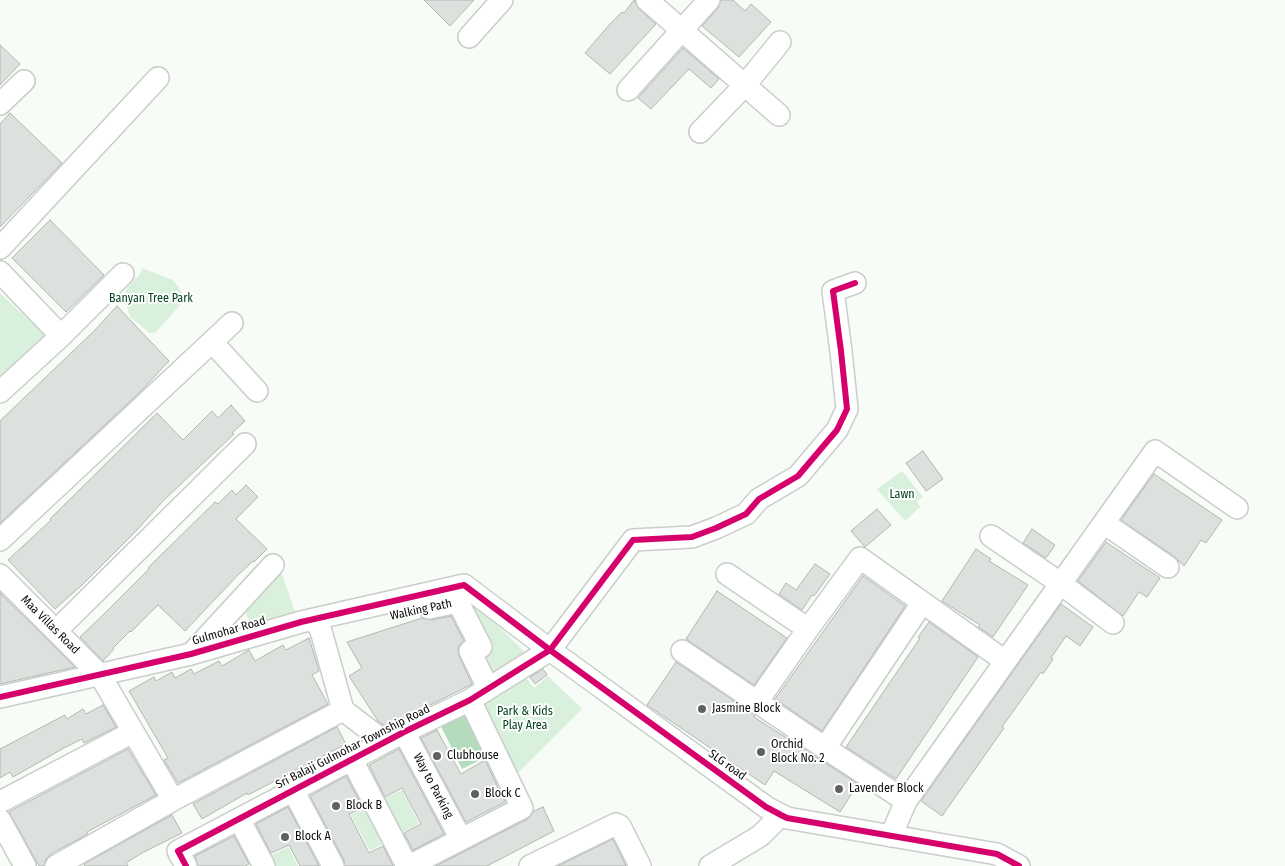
<!DOCTYPE html>
<style>
body{margin:0}
canvas{display:block;background:#f7fcf7}
</style>
<canvas width="1285" height="866"></canvas>
<script>
const g = document.querySelector('canvas').getContext('2d');
g.lineJoin = 'round';
function fillPath(path, color) { g.fillStyle = color; g.fill(path, 'evenodd'); }
const toPath = rows => new Path2D(rows.map(r => 'M' + r).join(''));
function stroke(path, color, width, dash) { g.strokeStyle = color; g.lineWidth = width; g.lineCap = dash ? 'butt' : 'round'; g.setLineDash(dash || []); g.stroke(path); }
function label(font, color, halo, rows, align = 'center') {
  g.font = font + ' "Fira Sans Condensed",sans-serif'; g.lineWidth = 4; g.setLineDash([]); g.textBaseline = 'middle'; g.strokeStyle = halo; g.fillStyle = color; for (const [text, x, y, turn = 0] of rows) {
    g.save(); g.translate(x, y); g.rotate((+turn || 0) * Math.PI / 180); g.textAlign = isNaN(turn) ? turn : align; if (halo) g.strokeText(text, 0, 0); g.fillText(text, 0, 0); g.restore();
  }
}
fillPath(toPath([
 [142,268,173,280,184,295,180,305,155,333,150,333,130,317,124,297,127,288,140,274],
 [0,293,45,335,1,381,0,380],
 [902,471,923,497,917,501,920,507,905,521,877,489],
 [281,572,296,614,251,626,244,609],
 [463,592,529,656,488,682],
 [524,675,534,688,548,676,582,709,517,774,479,705],
 [402,790,419,824,395,836,376,802],
 [373,804,391,839,370,851,351,815],
 [288,847,298,866,267,866,263,859]
]), '#d8f0dc');
fillPath(toPath([
 [470,710,492,754,462,769,440,724]
]), '#b4dbbc');
const building = toPath([
 [424,0,474,0,450,26,424,0],
 [634,0,639,9,656,24,610,74,585,53,609,25,622,12,624,13,634,0],
 [721,0,733,0,745,11,751,4,771,22,739,57,702,26,718,8,721,0],
 [0,45,20,64,0,85,0,45],
 [683,48,719,79,711,88,689,69,651,109,638,98,683,48],
 [10,113,62,163,0,227,0,124,10,113],
 [50,220,104,275,66,312,12,258,50,220],
 [117,306,169,361,142,390,0,523,0,421,94,331,117,306],
 [231,405,245,421,232,433,234,434,163,501,137,530,82,585,55,609,8,560,51,520,50,519,157,413,183,440,212,411,218,418,231,405],
 [923,451,943,479,926,491,906,463,923,451],
 [1154,474,1222,520,1206,543,1201,540,1184,566,1175,557,1121,520,1154,474],
 [246,485,258,497,236,519,267,549,254,562,253,561,238,575,185,631,158,605,131,632,130,631,113,648,114,649,103,661,80,637,105,613,149,569,148,568,160,556,215,502,218,504,232,490,236,495,246,485],
 [877,509,891,525,865,547,851,531,877,509],
 [1032,529,1055,545,1046,558,1023,543,1032,529],
 [1106,542,1160,578,1147,597,1139,592,1123,616,1078,581,1106,542],
 [976,549,991,559,989,561,1028,585,993,637,978,627,980,625,942,601,976,549],
 [815,564,830,574,814,596,812,595,802,610,779,594,786,583,796,590,815,564],
 [863,576,905,606,822,731,775,699,863,576],
 [717,591,787,638,754,685,686,639,717,591],
 [0,593,75,667,0,684,0,593],
 [1061,604,1093,627,1080,646,1066,636,1051,658,1053,659,1043,674,1041,672,1017,706,1002,727,1004,728,942,816,921,801,1061,604],
 [451,616,464,641,460,644,458,649,459,656,472,684,386,727,378,721,349,676,362,668,347,642,422,618,431,620,451,616],
 [929,622,978,657,896,779,846,747,920,638,918,637,929,622],
 [309,638,319,671,312,675,328,704,178,783,164,760,168,758,129,691,154,677,156,681,172,672,175,678,191,669,194,674,219,661,222,666,249,650,255,661,283,645,286,650,309,638],
 [676,662,755,715,754,717,858,784,840,812,774,771,765,785,647,705,676,662],
 [543,669,547,675,535,684,530,677,543,669],
 [103,705,116,727,84,743,82,739,64,748,13,777,10,772,0,778,0,749,65,715,67,719,83,709,86,714,103,705],
 [337,727,346,744,248,795,247,793,202,819,193,804,337,727],
 [437,730,461,774,485,760,505,802,466,822,421,738,437,730],
 [128,749,156,795,87,832,88,834,52,853,46,859,44,866,39,866,9,812,128,749],
 [399,749,444,834,413,850,404,833,421,824,402,788,385,797,369,765,399,749],
 [346,776,363,808,349,814,369,853,383,846,393,866,345,866,344,860,310,796,346,776],
 [288,807,319,866,300,866,289,845,271,853,256,824,288,807],
 [543,807,554,831,487,866,436,866,528,819,534,811,543,807],
 [172,815,182,833,142,853,126,863,128,866,85,866,84,864,172,815],
 [234,836,249,864,245,866,198,866,195,856,234,836],
 [613,839,626,866,558,866,613,839]
]);
fillPath(building, '#dde1dd');
stroke(building, '#b3b7b3', 1);
const minor = toPath([
 [647,0,779,115],
 [469,37,502,0],
 [628,90,709,0],
 [0,104,24,81],
 [700,132,745,85,780,42],
 [0,248,158,78],
 [0,272,61,336],
 [212,342,257,391],
 [0,392,61,336,123,274],
 [1104,523,1168,567],
 [991,536,1060,583,1113,623],
 [0,540,232,323],
 [727,574,808,629,757,702],
 [0,575,100,675,173,800],
 [429,608,458,602,481,647,470,651,488,688],
 [315,620,321,631,343,710,385,742],
 [808,629,860,558,1005,661],
 [56,631,245,444],
 [682,651,825,748],
 [192,653,273,565],
 [0,697,191,654,301,622,464,585,550,650,766,807,781,815,787,818,997,854,1019,866],
 [404,732,461,839],
 [352,760,407,866],
 [293,790,333,866],
 [2,801,133,732],
 [906,801,825,748,922,603],
 [239,819,264,866],
 [0,820,25,866],
 [891,836,906,801,1155,451,1237,508],
 [56,866,173,800,343,710],
 [186,866,178,851,404,732,470,700,550,650,633,540,692,537,716,528,746,514,759,499,798,476,837,430,847,409,841,351,833,291,855,283],
 [409,866,522,808,470,700],
 [530,866,616,824,620,826,640,866],
 [710,866,760,836,781,815]
]);
stroke(minor, '#caceca', 24);
stroke(minor, '#fefffe', 21);
stroke(toPath([
 [0,697,191,654,301,622,464,585,550,650,766,807,781,815,787,818,997,854,1019,866],
 [186,866,178,851,404,732,470,700,550,650,633,540,692,537,716,528,746,514,759,499,798,476,837,430,847,409,841,351,833,291,855,283]
]), '#d6006c', 6);
for (const [x, y, r, color] of [
 [702,709,5,"#5e615e"],
 [761,752,5,"#5e615e"],
 [437,756,5,"#5e615e"],
 [839,789,5,"#5e615e"],
 [475,794,5,"#5e615e"],
 [336,806,5,"#5e615e"],
 [285,837,5,"#5e615e"]
]) { const dot = new Path2D(); dot.arc(x, y, r, 0, 2 * Math.PI); g.fillStyle = color; g.fill(dot); stroke(dot, '#fff', 2); }
label('12px', '#04441e', '#fff', [
 ["Banyan Tree Park",151,299],
 ["Lawn",902,495],
 ["Park & Kids",525,712],
 ["Play Area",525,726]
]);
label('12px', '#0b0e0c', '#fff', [
 ["Walking Path",421,610,-12],
 ["Maa Villas Road",50,625,45],
 ["Gulmohar Road",229,631,-16],
 ["Sri Balaji Gulmohar Township Road",353,747,-27],
 ["SLG road",727,765,36],
 ["Way to Parking",433,786,62]
]);
label('12px', '#0b0e0c', '#fff', [
 ["Jasmine Block",712,709],
 ["Orchid",771,745],
 ["Block No. 2",771,759],
 ["Clubhouse",447,756],
 ["Lavender Block",849,789],
 ["Block C",485,794],
 ["Block B",346,806],
 ["Block A",295,837]
], 'left');
</script>
